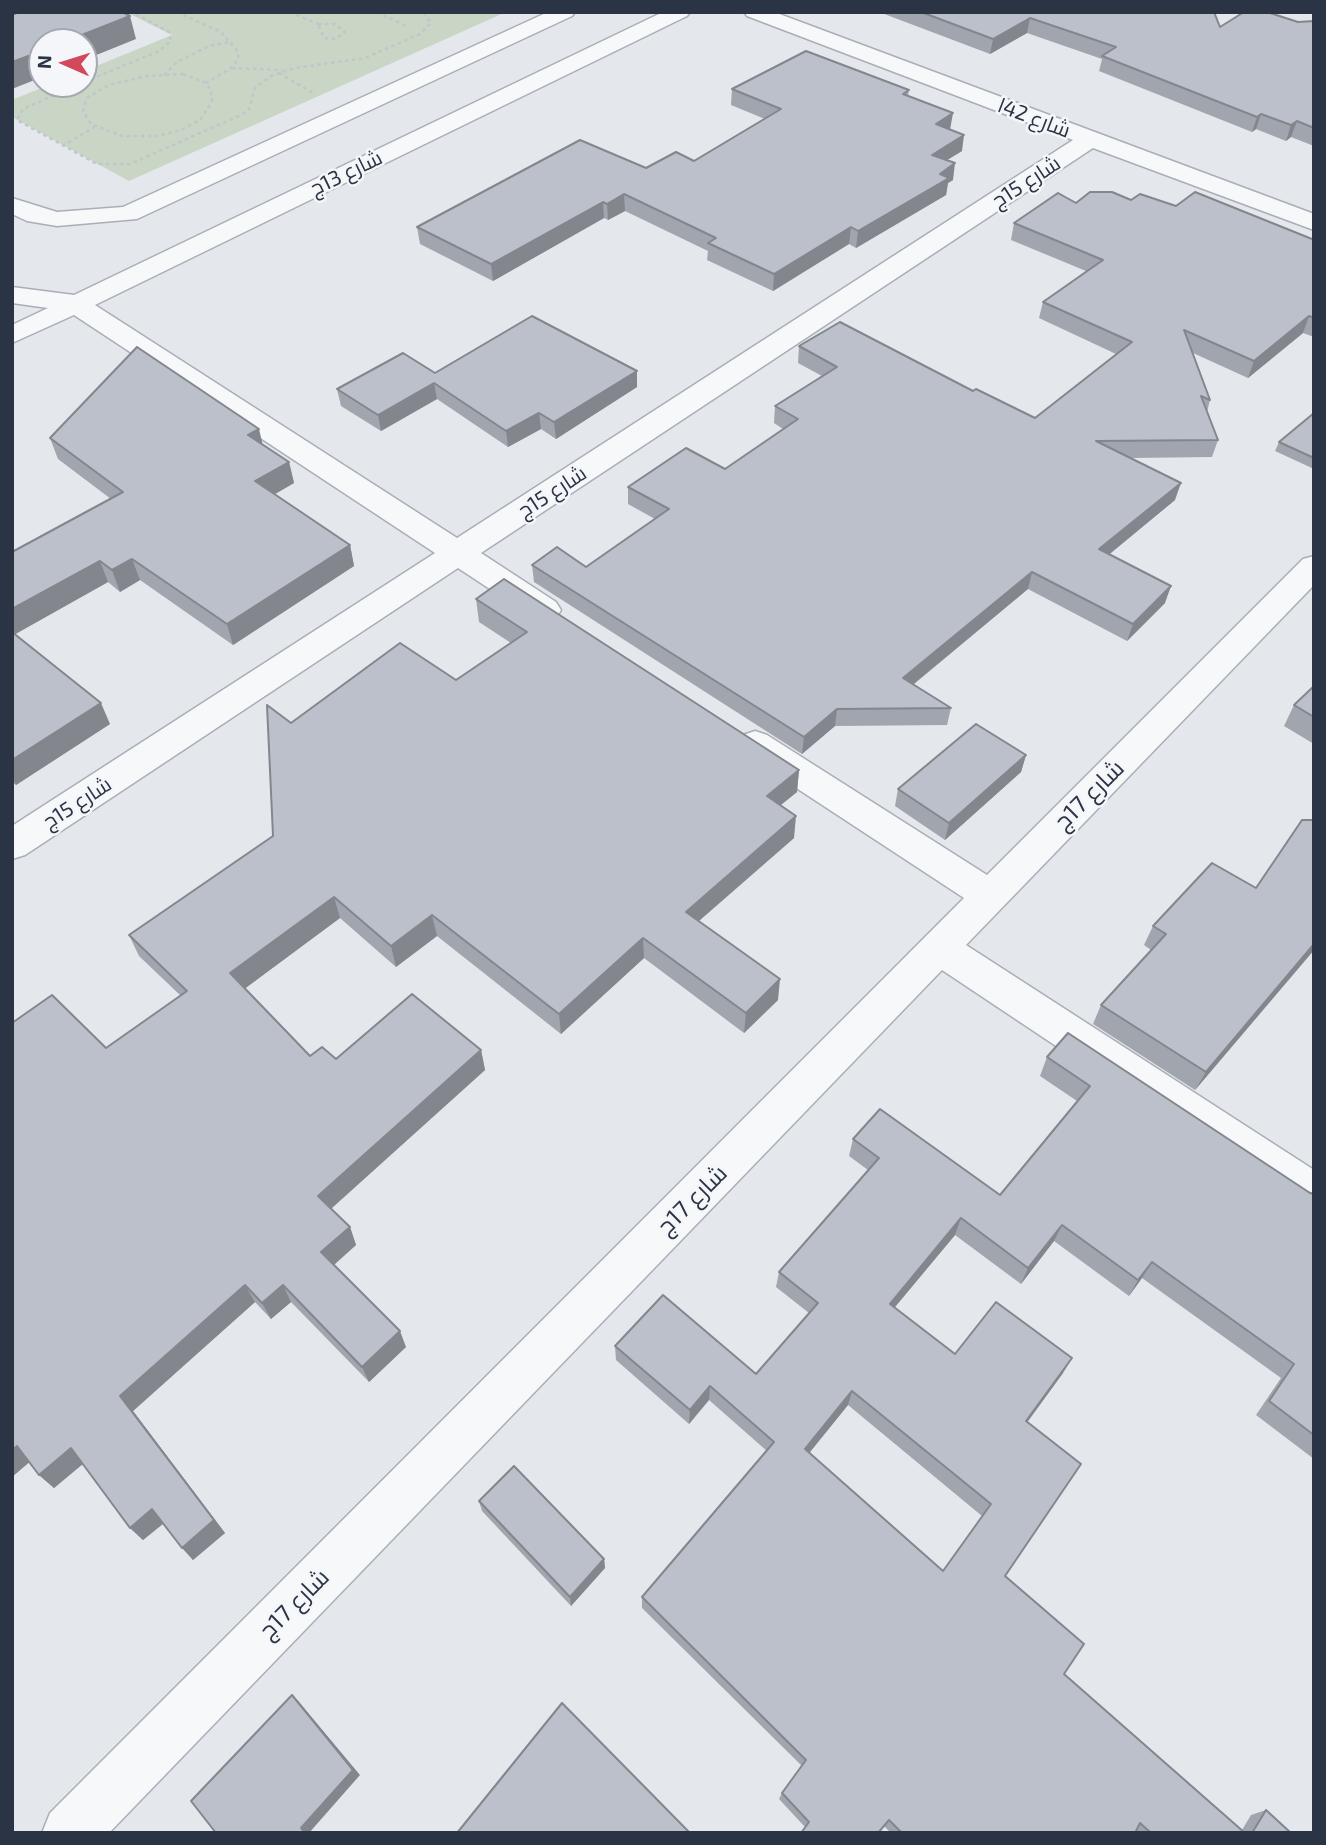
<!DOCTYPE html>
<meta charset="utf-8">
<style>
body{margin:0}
#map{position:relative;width:1326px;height:1845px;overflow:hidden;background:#e4e7ec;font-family:"Exo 2",sans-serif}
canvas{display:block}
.frame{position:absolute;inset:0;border:14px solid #2b3445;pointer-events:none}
.north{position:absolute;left:28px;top:28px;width:70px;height:70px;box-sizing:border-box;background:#f4f6f9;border:2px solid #a4a8b1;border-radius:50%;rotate:273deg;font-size:19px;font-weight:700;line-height:28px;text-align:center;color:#2b3445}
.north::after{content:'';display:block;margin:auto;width:24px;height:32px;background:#d1495b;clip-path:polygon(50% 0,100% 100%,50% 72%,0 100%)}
</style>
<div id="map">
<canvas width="1326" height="1845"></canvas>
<div class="frame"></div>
<div class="north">N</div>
</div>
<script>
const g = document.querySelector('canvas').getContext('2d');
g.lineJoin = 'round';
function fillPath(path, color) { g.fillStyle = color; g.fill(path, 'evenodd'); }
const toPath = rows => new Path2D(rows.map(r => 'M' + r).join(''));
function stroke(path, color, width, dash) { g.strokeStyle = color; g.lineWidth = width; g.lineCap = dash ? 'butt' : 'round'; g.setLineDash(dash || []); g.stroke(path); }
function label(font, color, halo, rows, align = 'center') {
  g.font = font + ' "Exo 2",Cairo,sans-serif'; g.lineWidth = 5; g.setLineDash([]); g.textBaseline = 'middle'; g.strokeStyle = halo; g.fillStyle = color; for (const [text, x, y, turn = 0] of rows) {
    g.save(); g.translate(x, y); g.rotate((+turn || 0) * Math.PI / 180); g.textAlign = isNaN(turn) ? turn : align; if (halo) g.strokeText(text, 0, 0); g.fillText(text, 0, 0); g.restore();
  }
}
fillPath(toPath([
 [126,12,506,12,129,181,12,117,12,100,51,84,84,84,84,71,172,35]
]), '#c9d6c5');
const minor = toPath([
 [548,12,575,12,572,16,137,219,57,226,27,221,12,214,12,198,57,212,123,207,548,12],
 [663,12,690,12,687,16,95,305,457,538,1073,140,747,16,744,12,774,12,1314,214,1314,230,1093,148,481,553,556,602,561,610,556,618,545,621,534,618,458,568,25,855,12,859,12,826,435,553,74,315,12,343,12,325,48,308,12,303,12,287,74,295,663,12],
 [1314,556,1314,585,966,945,1314,1170,1314,1214,1299,1208,942,970,109,1833,42,1833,50,1813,964,898,743,753,737,744,743,735,755,731,767,735,987,875,1303,559,1314,556]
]);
stroke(minor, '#a9aeb7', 3);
stroke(toPath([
 [177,12,221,32,238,52,238,59,231,68,206,83],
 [290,12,318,24],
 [377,12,406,26],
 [318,24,335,24,345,32,335,39,324,38,318,24],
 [232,68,282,70],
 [279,73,313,93],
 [183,74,206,83,211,90,212,102,200,120,181,130,157,136,122,136,91,124,83,111,87,98,109,85,147,76,183,74],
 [164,75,177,62,209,46,231,42],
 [84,82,159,51,171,41,169,32,132,12],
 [80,84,23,109,17,120,97,164,130,164,241,115,249,109,255,88,271,76,295,68,365,58,420,34,431,23,423,12],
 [62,146,95,127]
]), '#c2c5cb', 2.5, [3.5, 3.5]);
fillPath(minor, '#f7f8fa');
fillPath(toPath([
 [879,12,1214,12,1220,27,1314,21,1314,146,1291,137,1286,141,1256,129,1252,132,1099,71,1102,59,1027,33,990,54],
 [732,89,909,90,908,96,950,129,962,151,947,160,953,180,948,183,946,195,856,248,849,244,773,291,707,260,708,251,625,211,608,220,604,218,493,281,420,244,417,227,646,168,694,161,765,119,731,105],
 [1131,200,1176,206,1312,239,1314,238,1314,337,1303,333,1248,378,1193,353,1210,400,1207,412,1218,440,1212,457,1131,458,1175,500,1109,554,1165,603,1127,641,1028,589,913,685,951,708,947,725,835,726,802,754,534,582,532,565,586,567,655,519,628,504,628,487,725,469,783,429,774,423,775,406,822,376,798,363,799,346,973,391,1035,418,1116,354,1039,318,1043,302,1086,271,1011,240,1014,223,1076,203],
 [637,371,637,387,556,439,541,429,508,447,437,399,381,431,341,406,337,389,435,373],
 [1314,413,1314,469,1275,451,1279,442],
 [50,438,263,444,289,462,294,483,275,494,350,545,354,566,233,645,140,580,120,592,108,582,15,634,110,724,16,785,12,782,12,552,111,499,58,459],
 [476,599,799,770,797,792,780,805,794,838,699,921,778,1000,744,1033,644,958,561,1034,437,936,396,967,340,918,245,988,310,1056,336,1059,481,1050,485,1070,331,1209,350,1227,356,1245,334,1265,406,1347,369,1382,291,1302,271,1319,255,1302,133,1411,225,1533,193,1560,163,1524,143,1540,130,1528,83,1464,54,1488,39,1475,29,1462,12,1477,106,1048,181,996,139,956,129,935,273,836,291,723,456,680,511,643,479,622],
 [1314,686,1314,744,1284,726,1294,705],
 [1026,755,1021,772,945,840,895,806,898,789],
 [1153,926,1314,950,1195,1090,1093,1024,1101,1005,1151,950,1144,945],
 [1047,1057,1314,1194,1314,1459,1256,1415,1281,1378,1142,1278,1129,1296,1054,1241,1021,1284,955,1235,894,1308,955,1354,1063,1373,1027,1422,1005,1576,1064,1674,1242,1830,1251,1815,1266,1810,1291,1833,891,1833,884,1826,805,1827,779,1799,782,1793,802,1766,642,1608,642,1597,767,1451,709,1400,689,1424,616,1360,615,1346,756,1374,809,1313,776,1287,779,1272,868,1170,849,1156,853,1139,1000,1195,1077,1101,1040,1076],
 [848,1405,982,1516,943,1571,809,1453],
 [479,1501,604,1559,605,1568,571,1606,482,1511]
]), '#a1a5ae');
fillPath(toPath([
 [130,16,136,39,84,60,84,42,64,42],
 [1030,18,1027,33,990,54,993,39],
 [42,51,42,77,12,89,12,62],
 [953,113,950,130,936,124],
 [1261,114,1256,129,1252,132,1257,117],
 [1297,121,1291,137,1286,141,1291,125],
 [964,135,962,151,929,171,932,155],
 [955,163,953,180,948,183,946,195,856,248,858,231],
 [624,194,625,211,608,220,607,204],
 [603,202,604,218,493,281,491,264],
 [851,227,849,244,773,291,774,274],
 [1309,316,1303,333,1248,378,1254,361],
 [637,371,637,387,556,439,554,422],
 [434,383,437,399,381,431,378,415],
 [539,413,541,429,508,447,506,431],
 [259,429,264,450,248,435],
 [289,462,294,483,261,502,255,481],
 [1181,483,1175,500,1094,567,1099,549],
 [350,545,354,566,233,645,227,624],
 [132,559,140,580,120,592,112,570],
 [100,561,108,582,12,636,12,609],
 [1032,572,1028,589,900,695,903,678],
 [1171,586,1165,603,1127,641,1133,624],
 [101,703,110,724,16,785,12,778,12,760],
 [837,709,835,726,802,754,804,737],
 [1026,755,1021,772,945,840,949,823],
 [799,770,797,792,765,818,767,796],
 [796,816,794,838,685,933,686,912],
 [334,897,340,918,239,993,230,973],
 [432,915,437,936,396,967,391,946],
 [643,938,644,958,561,1034,559,1014],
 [1314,944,1314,950,1195,1090,1206,1072],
 [780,979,778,1000,744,1033,746,1013],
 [481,1050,485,1070,325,1214,318,1196],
 [961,1218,955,1235,885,1319,890,1304],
 [1062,1225,1054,1241,1021,1284,1028,1268],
 [350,1227,356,1245,329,1269,321,1252],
 [1152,1262,1142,1278,1129,1296,1138,1280],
 [245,1285,255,1302,133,1411,225,1533,193,1560,182,1548,120,1396],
 [283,1285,291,1302,271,1319,262,1303],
 [400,1331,406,1347,369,1382,362,1367],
 [1072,1358,1063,1373,1018,1435,1026,1421],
 [710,1386,709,1400,689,1424,690,1410],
 [852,1391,848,1405,802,1462,805,1449],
 [17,1446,32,1460,12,1477,12,1450],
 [71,1448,85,1462,54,1488,39,1475],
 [152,1509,165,1522,143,1540,130,1528],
 [604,1559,605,1568,571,1606,570,1597],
 [292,1695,299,1702,360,1775,309,1833,305,1833,301,1828]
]), '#83868d');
const building = toPath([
 [19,12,122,12,130,16,64,42,42,42,42,51,12,62,12,15,19,12],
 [921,12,1214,12,1220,27,1244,12,1267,12,1298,22,1314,21,1314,128,1297,121,1291,125,1261,114,1257,117,1102,56,1116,47,1030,18,993,39,921,12],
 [806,51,909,90,903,94,953,113,936,124,964,135,932,155,955,163,940,174,949,178,858,231,851,227,774,274,708,243,716,238,624,194,607,204,603,202,491,264,417,227,580,140,646,168,676,152,694,161,781,109,732,89,806,51],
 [1090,192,1112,192,1131,200,1140,194,1176,206,1195,192,1312,239,1314,238,1314,318,1309,316,1254,361,1184,330,1210,400,1201,396,1218,440,1096,441,1181,483,1099,549,1171,586,1133,624,1032,572,903,678,951,708,837,709,804,737,532,565,557,547,586,567,669,509,628,487,686,448,725,469,798,419,775,406,837,367,799,346,840,322,973,391,976,389,1035,418,1132,342,1043,302,1103,260,1014,223,1058,193,1076,203,1090,192],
 [532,316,637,371,554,422,539,413,506,431,434,383,378,415,337,389,403,353,435,373,532,316],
 [137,347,259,429,248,435,289,462,255,481,350,545,227,624,132,559,112,570,100,561,12,609,12,552,123,492,50,438,137,347],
 [1314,413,1314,458,1279,442,1314,413],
 [504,579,799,770,767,796,796,816,686,912,780,979,746,1013,643,938,559,1014,432,915,391,946,334,897,230,973,310,1056,322,1047,336,1059,412,994,481,1050,318,1196,350,1227,321,1252,400,1331,362,1367,283,1285,262,1303,245,1285,120,1396,214,1520,182,1548,152,1509,130,1528,71,1448,39,1475,17,1446,12,1450,12,1023,52,995,106,1048,187,991,129,935,273,836,267,705,291,723,400,643,456,680,527,632,476,599,504,579],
 [12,632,101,703,12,760,12,632],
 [1314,686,1314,717,1294,705,1314,686],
 [976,724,1026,755,949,823,898,789,976,724],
 [1302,820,1314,820,1314,944,1206,1072,1101,1005,1166,934,1153,926,1212,863,1256,888,1302,820],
 [1068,1033,1310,1193,1314,1194,1314,1435,1269,1401,1294,1364,1152,1262,1138,1280,1062,1225,1028,1268,961,1218,890,1304,955,1354,996,1302,1072,1358,1026,1421,1081,1464,1005,1576,1084,1644,1064,1674,1245,1833,1151,1833,1140,1823,1135,1833,902,1833,889,1820,878,1833,801,1833,809,1822,782,1793,806,1760,642,1597,774,1442,710,1386,690,1410,615,1346,663,1295,756,1374,818,1303,779,1272,879,1158,853,1139,880,1109,1000,1195,1090,1086,1047,1057,1068,1033],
 [852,1391,991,1504,943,1571,805,1449,852,1391],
 [514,1466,604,1559,570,1597,479,1501,514,1466],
 [292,1695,353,1770,301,1828,305,1833,216,1833,191,1801,292,1695],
 [562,1703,690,1833,457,1833,562,1703],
 [1266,1810,1291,1833,1252,1833,1266,1810]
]);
fillPath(building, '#bbc0ca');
stroke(building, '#83868d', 2);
label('21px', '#2b3445', '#f4f6f9', [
 ["شارع 42ا",1034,118,21],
 ["شارع 13ج",346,173,-26],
 ["شارع 15ج",1026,182,-33],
 ["شارع 15ج",552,492,-33],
 ["شارع 15ج",77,803,-33]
]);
label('24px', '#2b3445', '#f4f6f9', [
 ["شارع 17ج",1089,795,-45],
 ["شارع 17ج",692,1200,-45],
 ["شارع 17ج",294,1604,-45]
]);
</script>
